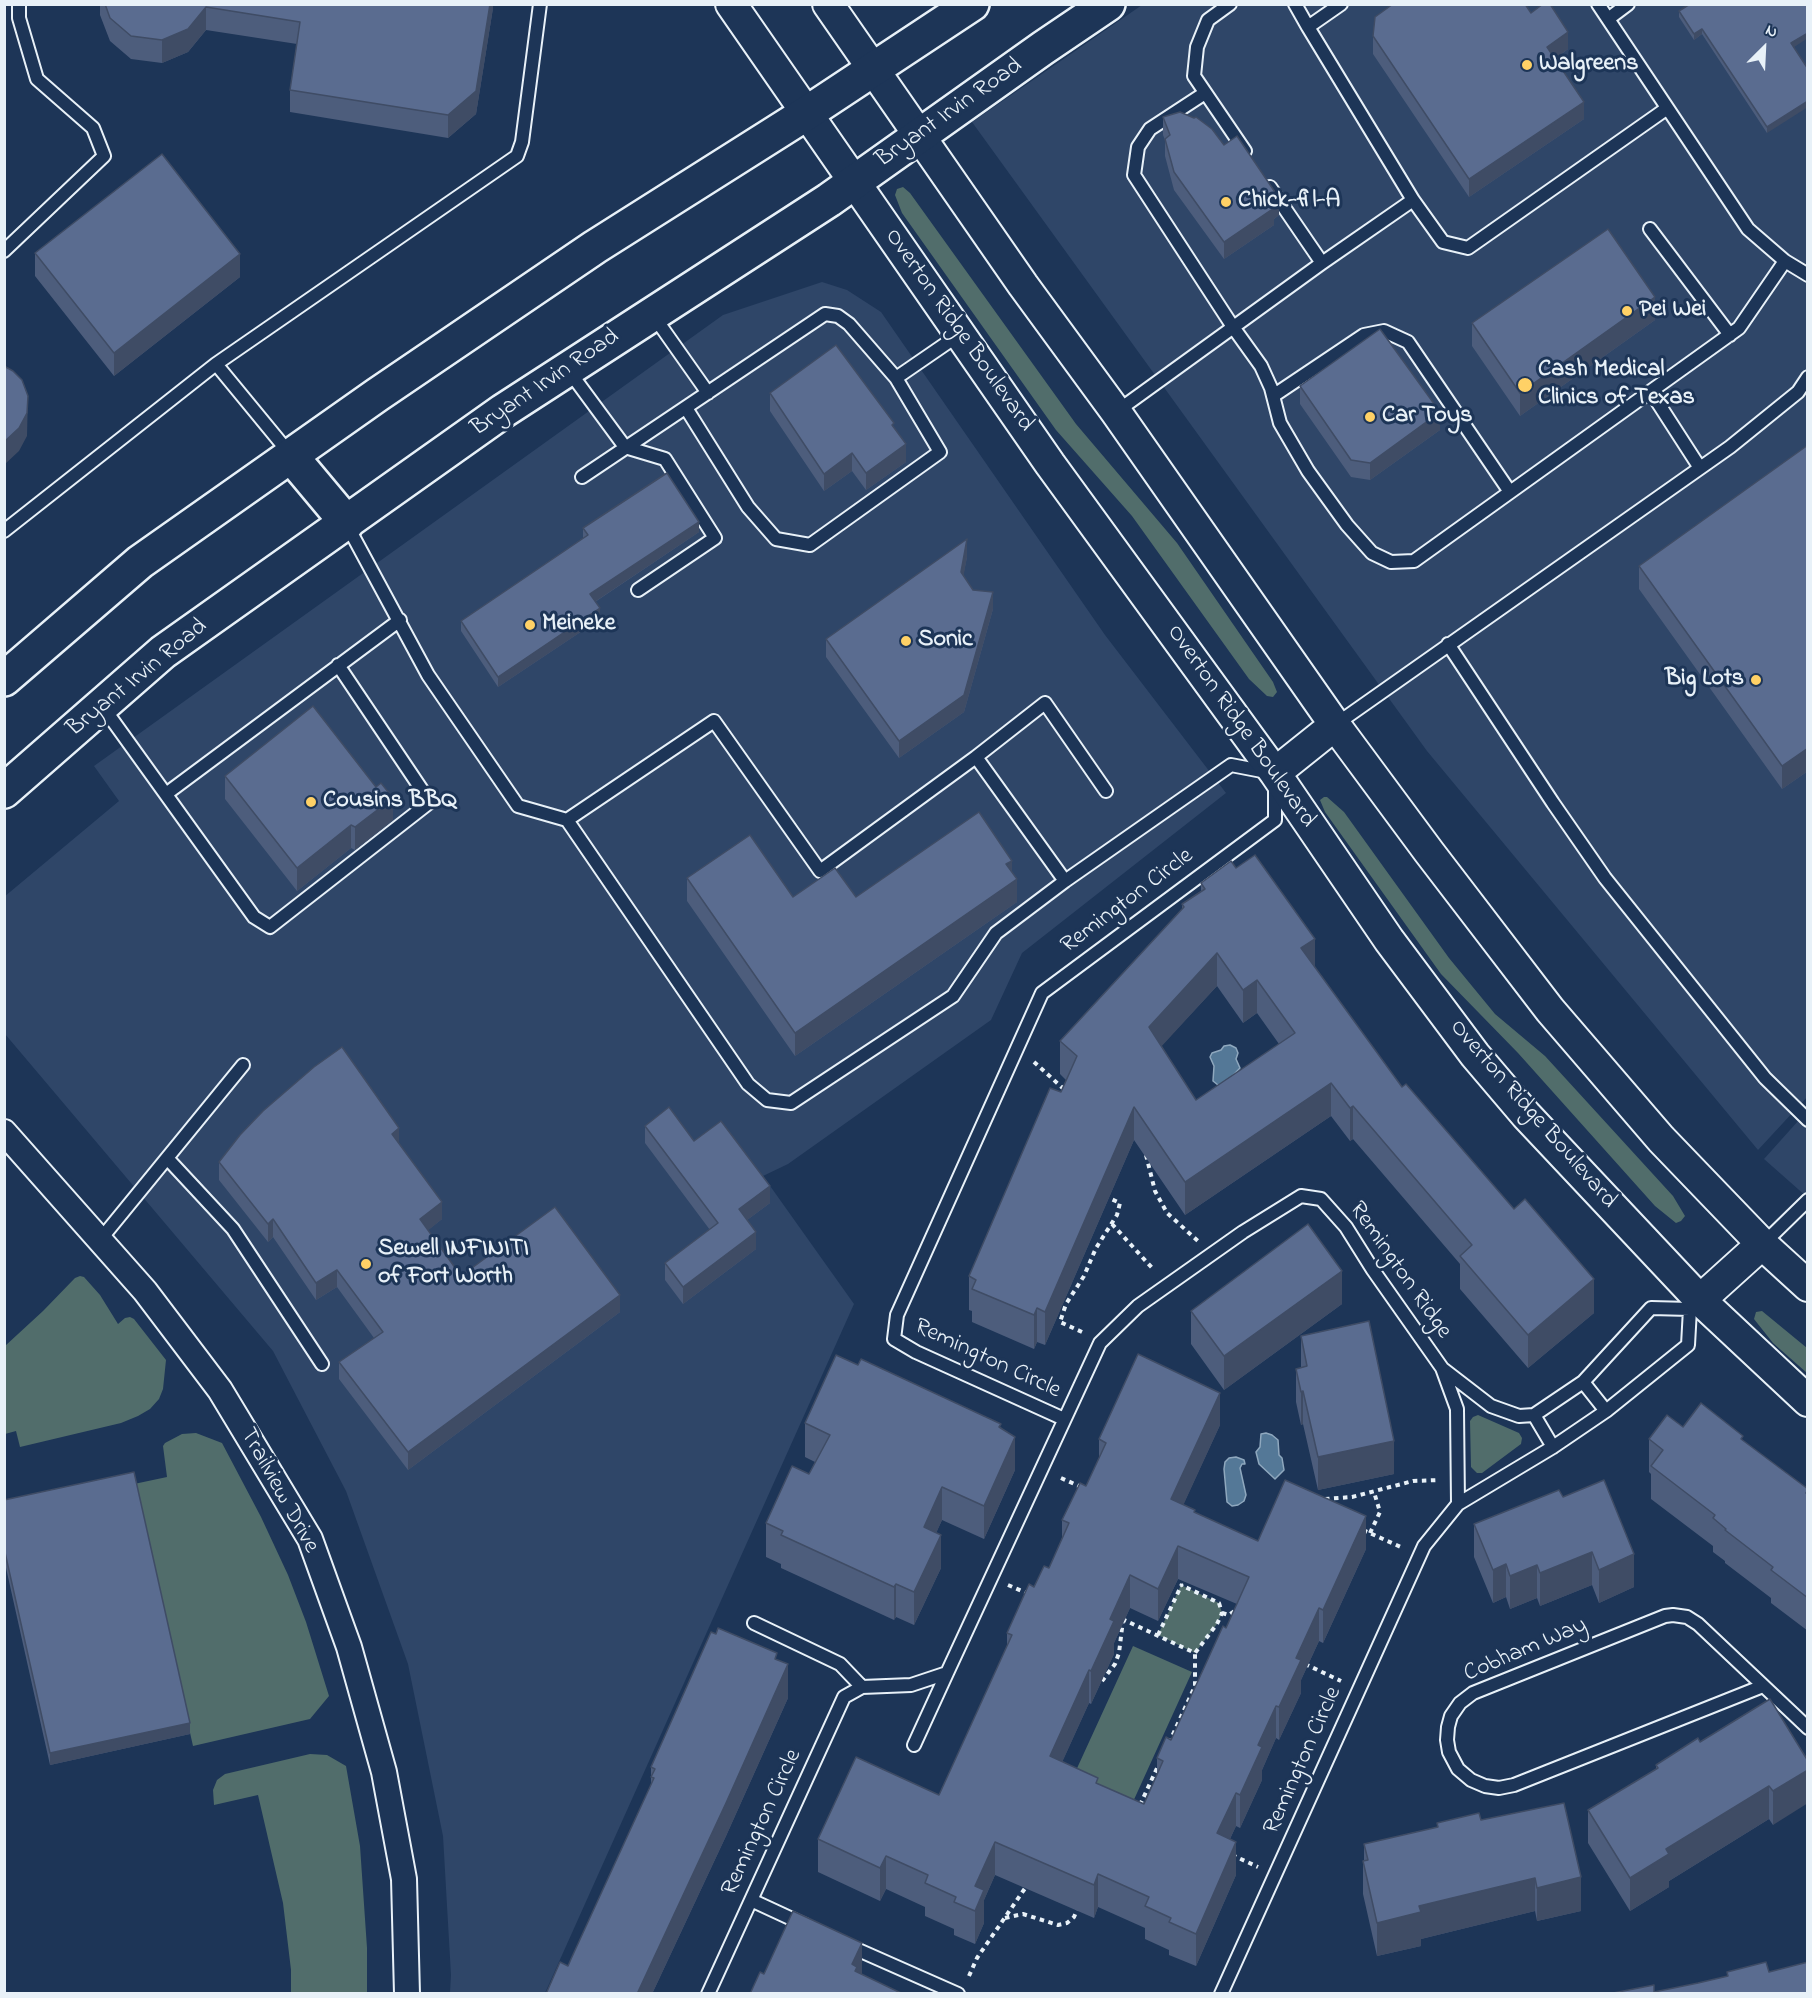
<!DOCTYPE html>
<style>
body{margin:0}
#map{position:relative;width:1812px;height:1998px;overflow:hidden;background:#1d3557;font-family:"Indie Flower",sans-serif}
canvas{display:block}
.frame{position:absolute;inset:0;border:6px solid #e8f1f8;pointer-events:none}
.north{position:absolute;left:1734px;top:18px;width:60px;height:60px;-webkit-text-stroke:4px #1d3557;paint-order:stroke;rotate:24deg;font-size:16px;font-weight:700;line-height:24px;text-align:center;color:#e8f1f8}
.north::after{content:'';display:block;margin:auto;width:21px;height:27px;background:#e8f1f8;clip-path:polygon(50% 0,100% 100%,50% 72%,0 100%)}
</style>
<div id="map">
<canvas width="1812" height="1998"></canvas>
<div class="frame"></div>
<div class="north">N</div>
</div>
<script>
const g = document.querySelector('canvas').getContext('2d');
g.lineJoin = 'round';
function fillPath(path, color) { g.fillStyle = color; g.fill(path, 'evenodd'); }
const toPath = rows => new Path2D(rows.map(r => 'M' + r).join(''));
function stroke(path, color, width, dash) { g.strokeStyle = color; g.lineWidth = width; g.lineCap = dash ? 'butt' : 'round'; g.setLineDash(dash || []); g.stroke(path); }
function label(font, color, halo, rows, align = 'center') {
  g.font = font + ' "Indie Flower",sans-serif'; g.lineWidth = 6; g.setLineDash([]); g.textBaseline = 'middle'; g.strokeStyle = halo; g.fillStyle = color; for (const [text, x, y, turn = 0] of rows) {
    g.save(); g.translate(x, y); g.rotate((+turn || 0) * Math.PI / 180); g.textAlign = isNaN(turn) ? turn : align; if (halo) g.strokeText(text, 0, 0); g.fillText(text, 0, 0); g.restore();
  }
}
fillPath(toPath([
 [1142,5,1807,5,1808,1096,1758,1150,1427,751,972,122],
 [822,282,847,290,881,312,1105,635,1226,793,1022,953,991,1020,788,1164,763,1176,854,1304,545,1993,450,1993,451,1975,443,1836,408,1664,346,1491,273,1351,5,1034,4,897,119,801,94,766,723,315],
 [1807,1111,1807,1197,1764,1159]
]), '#2f4668');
fillPath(toPath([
 [903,187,910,193,1076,424,1177,543,1273,682,1277,692,1273,697,1267,696,1249,679,1132,516,1056,430,902,213,895,195,897,189],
 [1324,797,1327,797,1344,812,1449,958,1495,1014,1545,1056,1673,1196,1685,1216,1681,1221,1676,1223,1655,1206,1518,1053,1441,974,1325,812,1320,800],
 [80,1276,84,1277,100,1295,118,1324,125,1318,130,1317,134,1319,166,1360,163,1389,159,1399,150,1409,138,1416,121,1423,20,1447,16,1431,5,1434,5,1346,43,1311,75,1278],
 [1762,1311,1807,1348,1807,1373,1773,1343,1754,1319,1756,1312],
 [1478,1415,1519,1433,1522,1438,1521,1444,1482,1473,1477,1473,1471,1467,1470,1421,1473,1417],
 [196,1433,222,1443,261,1517,288,1575,306,1622,329,1696,310,1719,193,1746,134,1484,167,1477,163,1446,165,1443,182,1434],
 [1181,1585,1219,1603,1222,1613,1217,1624,1195,1653,1158,1635],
 [1133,1646,1192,1672,1132,1804,1073,1777],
 [310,1754,327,1755,346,1766,360,1846,367,1948,367,1993,291,1993,291,1970,283,1903,258,1795,214,1805,213,1790,217,1780,225,1774]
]), '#516d6b');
const water = toPath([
 [1230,1045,1236,1048,1238,1053,1236,1059,1240,1068,1223,1086,1218,1085,1213,1081,1214,1066,1210,1057,1212,1053,1221,1050,1224,1046,1230,1045],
 [1266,1433,1272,1435,1278,1440,1279,1455,1282,1458,1284,1470,1275,1479,1259,1464,1256,1452,1260,1447,1261,1434,1266,1433],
 [1236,1457,1244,1460,1245,1464,1242,1464,1240,1468,1246,1495,1244,1501,1238,1505,1232,1506,1227,1502,1224,1469,1225,1462,1229,1458,1236,1457]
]);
fillPath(water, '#547897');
stroke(water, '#8fa8be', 1.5);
const service = toPath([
 [1230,4,1208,20,1197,47,1194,76,1245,151],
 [1295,4,1308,27,1341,4],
 [1598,4,1748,229,1785,261,1808,275],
 [1608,19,1628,4],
 [1308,27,1413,200,1443,242,1468,248,1666,109],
 [1205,93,1150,129,1138,147,1134,175,1233,327,1261,366,1271,388,1280,423,1308,471,1347,525,1372,553,1391,562,1414,561,1739,328,1785,261],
 [1270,187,1322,263],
 [1650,229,1730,335],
 [4,251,104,156,93,128,37,79,19,18,19,4],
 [653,315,708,393],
 [569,371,625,447,665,459,715,538,638,590],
 [1651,392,1700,468],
 [1273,396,1364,335,1384,331,1408,342,1510,492],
 [686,408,748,507,776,539,810,545,940,452,896,378],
 [1116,412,1322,263,1413,200],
 [290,454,216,364,517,156,522,142,540,4],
 [582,477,825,314,838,316,849,324,896,378,960,334],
 [347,525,428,675,518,806,567,820,714,721,820,871,976,757,1065,881,996,933,953,996,791,1103,767,1100,748,1084,567,820],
 [4,531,216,364],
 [1448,644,1553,803,1605,878,1765,1078,1808,1120],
 [103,707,254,917,270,927,430,802,338,665],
 [1335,725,1730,447,1798,392,1808,377],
 [976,757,1045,703,1106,791],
 [166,794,400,620],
 [1065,881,1231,765,1267,772],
 [167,1158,233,1229,322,1364],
 [100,1240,243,1065],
 [1763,1244,1808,1200],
 [1443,1369,1491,1406,1519,1416,1534,1415,1583,1382,1651,1308,1690,1309],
 [1583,1382,1606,1411],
 [1534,1415,1553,1447],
 [1064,1419,916,1352,894,1339,897,1315,1042,993,1275,820,1275,786],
 [754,1623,840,1664,862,1687],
 [1763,1686,1514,1785,1499,1788,1485,1786,1471,1780,1458,1769,1449,1752,1447,1740,1448,1727,1451,1716,1460,1703,1473,1693,1665,1616,1673,1615,1687,1617,1698,1624,1808,1728],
 [914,1745,947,1673],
 [751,1900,805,1925],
 [847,1945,958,1994],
 [708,1994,844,1697,862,1687,911,1685,947,1673,1100,1343,1138,1306,1243,1232,1301,1196,1321,1199,1346,1227,1373,1270,1442,1368,1457,1409,1458,1504],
 [1221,1994,1424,1546,1458,1504,1553,1447,1606,1411,1688,1345,1690,1309,1700,1300]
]);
const minor = toPath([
 [4,1132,145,1291,220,1390,310,1539,349,1647,384,1772,404,1879,407,1994]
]);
const tertiary = toPath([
 [731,4,1050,464,1275,773,1389,940,1475,1055,1526,1115,1700,1300,1808,1401],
 [828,4,1023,285,1116,412,1335,725,1429,852,1550,1010,1661,1139,1762,1244,1808,1286],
 [1275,773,1335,725],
 [1700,1300,1762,1244]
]);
const secondary = toPath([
 [291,456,347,523],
 [4,679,140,562,377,395,595,247,807,113,972,4],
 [4,791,163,652,503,411,829,200,1043,48,1108,4]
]);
stroke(service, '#e8f1f8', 16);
stroke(minor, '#e8f1f8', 28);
stroke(tertiary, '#e8f1f8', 34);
stroke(secondary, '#e8f1f8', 38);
stroke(toPath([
 [1034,1062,1066,1091],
 [1146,1155,1155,1191,1167,1213,1198,1241],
 [1112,1224,1154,1270],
 [1082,1332,1060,1322,1066,1304,1084,1276,1096,1248,1117,1215,1120,1203,1109,1198],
 [1061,1478,1081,1487],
 [1325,1499,1352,1497,1413,1481,1439,1480],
 [1363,1530,1403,1548],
 [1370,1533,1380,1512,1374,1492],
 [1008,1585,1029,1594],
 [1222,1613,1229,1615,1236,1610],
 [1122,1619,1195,1653,1217,1624,1222,1613,1219,1603,1181,1585],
 [1158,1635,1182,1584],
 [1305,1664,1341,1681],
 [1102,1681,1115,1664,1119,1653,1123,1620],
 [1169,1743,1195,1686,1195,1653],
 [1140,1805,1158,1766],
 [1232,1855,1258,1867],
 [1005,1918,1023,1914,1058,1925,1067,1923,1074,1917,1077,1910],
 [969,1976,977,1958,1028,1884]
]), '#e8f1f8', 4, [4.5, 4.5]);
stroke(service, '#1d3557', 12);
stroke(minor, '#1d3557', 24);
stroke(tertiary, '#1d3557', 30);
stroke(secondary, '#1d3557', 33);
fillPath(toPath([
 [100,4,493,4,493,8,476,114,448,138,290,112,290,90,297,44,206,30,188,52,162,63,131,59,110,41,100,15],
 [1679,11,1793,48,1767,133,1702,34,1694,40,1679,17],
 [1373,36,1568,49,1555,59,1584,119,1469,197,1373,54],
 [1163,117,1224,145,1279,215,1274,219,1274,225,1224,259,1174,190,1165,156,1165,140,1163,135],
 [35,253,240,277,114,376,35,276],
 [1655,320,1520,416,1472,346,1472,323],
 [1300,386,1440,430,1370,480,1351,477,1300,404],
 [770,393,894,428,906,462,866,490,852,471,824,491,770,411],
 [1808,445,1808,771,1782,789,1639,589,1639,566],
 [583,528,699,532,595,602,600,619,498,687,461,631,461,621,583,538],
 [967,557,963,576,973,590,993,609,964,712,899,758,826,657,826,639],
 [225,776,393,820,355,850,351,848,297,891,225,799],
 [1012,872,1017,902,795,1056,687,901,687,878,793,897,856,897],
 [1201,883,1315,967,1402,1087,1594,1313,1528,1368,1460,1289,1460,1264,1353,1139,1350,1141,1331,1116,1185,1215,1134,1140,1045,1345,1037,1342,1034,1349,972,1322,972,1311,969,1310,969,1276,1066,1080,1060,1074,1060,1041,1182,909,1182,904,1201,891],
 [1217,986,1243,1023,1257,1013,1279,1044,1196,1100,1161,1046],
 [645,1126,694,1141,770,1203,747,1220,756,1249,683,1304,665,1280,665,1263,710,1230,645,1143],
 [399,1143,442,1219,428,1230,461,1276,620,1312,408,1470,339,1379,339,1362,374,1338,337,1287,316,1300,273,1237,268,1242,219,1180,219,1162],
 [1342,1304,1224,1390,1191,1344,1191,1311],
 [1301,1336,1394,1474,1318,1490,1303,1424,1301,1425,1296,1402,1296,1369,1301,1368],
 [858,1365,1001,1427,1015,1470,984,1539,942,1520,936,1533,941,1568,914,1625,896,1617,894,1620,781,1568,781,1564,766,1557,766,1523,809,1474,815,1462,805,1457,805,1423],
 [1220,1425,1183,1505,1195,1513,1258,1541,1366,1549,1323,1643,1319,1641,1301,1680,1301,1693,1279,1740,1276,1738,1262,1770,1262,1780,1240,1828,1236,1826,1230,1839,1236,1875,1196,1966,1169,1955,1169,1950,1145,1939,1145,1928,1098,1907,1094,1918,995,1875,984,1900,984,1923,975,1944,954,1935,954,1929,925,1916,925,1907,886,1889,880,1901,818,1872,818,1839,939,1795,1007,1646,1007,1633,1034,1587,1049,1568,1062,1538,1062,1520,1086,1486,1099,1459,1099,1439],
 [1178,1579,1237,1604,1226,1628,1171,1740,1157,1758,1157,1776,1144,1804,1098,1784,1062,1762,1089,1703,1091,1704,1114,1654,1114,1643,1130,1608,1158,1621],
 [1683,1427,1743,1441,1808,1489,1808,1631,1771,1603,1771,1598,1725,1563,1725,1561,1713,1552,1713,1546,1651,1499,1651,1474,1649,1472,1649,1439],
 [1563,1497,1634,1587,1599,1603,1592,1585,1540,1606,1537,1598,1510,1609,1506,1597,1493,1603,1474,1557,1474,1524],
 [4,1500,190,1734,50,1765,4,1559],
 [777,1660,788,1698,726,1836,652,1994,568,1966,651,1786,651,1767],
 [1700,1742,1808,1761,1773,1825,1769,1819,1669,1881,1669,1887,1630,1911,1588,1843,1588,1810,1656,1769,1656,1765],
 [1481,1820,1581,1911,1537,1921,1535,1911,1421,1939,1421,1946,1377,1956,1363,1894,1363,1861,1364,1860,1364,1844,1437,1827,1437,1823]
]), '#4d5d7c');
fillPath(toPath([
 [490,4,493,4,493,8,476,114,448,138,448,115],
 [206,7,206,30,188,52,162,63,162,40],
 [1702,29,1702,34,1694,40,1694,34],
 [1568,32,1568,49,1547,64,1547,47],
 [1808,33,1808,38,1791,49,1791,43],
 [1808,101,1808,107,1767,133,1767,127],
 [1584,102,1584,119,1469,197,1469,179],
 [1279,198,1279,215,1274,219,1274,225,1224,259,1224,242],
 [240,254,240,277,114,376,114,353],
 [1655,297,1655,320,1520,416,1520,393],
 [28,396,27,436,19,451,4,465,4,442],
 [1440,412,1440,430,1370,480,1370,463],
 [906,444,906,462,866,490,866,473],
 [852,453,852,471,824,491,824,474],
 [699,522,699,532,590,605,590,594],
 [967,539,967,557,961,590,961,572],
 [993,592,993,609,964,712,899,758,899,741],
 [600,608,600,619,498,687,498,677],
 [1808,748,1808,771,1782,789,1782,766],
 [393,798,393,820,355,850,355,827],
 [351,825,351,848,297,891,297,868],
 [1012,861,1012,883,1017,879,1017,902,795,1056,795,1033],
 [1315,939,1315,972,1301,948],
 [1217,953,1217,986,1149,1060,1149,1027],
 [1257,980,1257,1013,1243,1023,1243,990],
 [1331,1083,1331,1116,1185,1215,1185,1182],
 [1353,1106,1353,1139,1350,1141,1350,1108],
 [1134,1107,1134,1140,1045,1345,1045,1312],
 [399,1128,399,1146,392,1134],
 [770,1186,770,1203,739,1226,739,1209],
 [442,1202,442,1219,420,1237,420,1219],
 [273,1219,273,1237,268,1242,268,1224],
 [756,1232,756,1249,683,1304,683,1287],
 [337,1270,337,1287,316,1300,316,1283],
 [1342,1271,1342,1304,1224,1390,1224,1356],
 [1594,1279,1594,1313,1528,1368,1528,1335],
 [620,1295,620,1312,408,1470,408,1452],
 [1037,1308,1037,1342,1034,1349,1034,1315],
 [1303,1391,1303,1424,1301,1425,1301,1392],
 [1220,1393,1220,1425,1171,1532,1171,1499],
 [1015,1437,1015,1470,984,1539,984,1506],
 [1394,1441,1394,1474,1318,1490,1318,1457],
 [942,1487,942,1520,924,1560,924,1527],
 [1366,1516,1366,1549,1323,1643,1323,1610],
 [941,1535,941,1568,914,1625,914,1592],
 [1178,1546,1178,1579,1158,1621,1158,1589],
 [1592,1552,1592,1585,1540,1606,1540,1573],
 [1634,1554,1634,1587,1599,1603,1599,1570],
 [1506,1564,1506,1597,1493,1603,1493,1570],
 [1537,1565,1537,1598,1510,1609,1510,1576],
 [1130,1575,1130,1608,1114,1643,1114,1654,1091,1704,1091,1671,1110,1619],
 [896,1584,896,1617,894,1620,894,1587],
 [1319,1608,1319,1641,1301,1680,1301,1693,1279,1740,1279,1707,1296,1658],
 [788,1664,788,1698,726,1836,652,1994,637,1994],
 [1089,1670,1089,1703,1050,1789,1050,1756],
 [1276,1706,1276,1738,1262,1770,1262,1780,1240,1828,1240,1795,1258,1745],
 [190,1723,190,1734,50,1765,50,1753],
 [1808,1770,1808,1803,1773,1825,1773,1791],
 [1769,1786,1769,1819,1669,1881,1669,1887,1630,1911,1630,1878,1666,1849],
 [1236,1793,1236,1826,1217,1866,1217,1833],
 [995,1842,995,1875,984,1900,984,1923,975,1944,975,1886],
 [1236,1842,1236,1875,1196,1966,1196,1934],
 [886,1856,886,1889,880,1901,880,1868],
 [1098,1874,1098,1907,1094,1918,1094,1885],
 [1581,1877,1581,1911,1537,1921,1537,1888],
 [1535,1878,1535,1911,1421,1939,1421,1946,1377,1956,1377,1923,1419,1906],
 [862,1943,862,1976,857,1985,852,1964]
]), '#3f4c65');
const building = toPath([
 [105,4,490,4,476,91,448,115,290,90,300,22,206,7,188,29,162,40,131,36,110,18,105,4],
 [1393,4,1525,4,1531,13,1543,4,1550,4,1568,32,1547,47,1584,102,1469,179,1373,36,1375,17,1393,4],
 [1690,4,1808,4,1808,33,1791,43,1808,69,1808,101,1767,127,1702,29,1694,34,1679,11,1690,4],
 [1180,112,1194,118,1196,117,1212,129,1224,145,1237,136,1279,198,1271,204,1274,208,1224,242,1174,172,1165,139,1170,135,1163,117,1180,112],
 [162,154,240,254,114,353,35,253,162,154],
 [1608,229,1655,297,1520,393,1472,323,1608,229],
 [1380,329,1440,412,1370,463,1351,460,1300,386,1380,329],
 [836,345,894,423,892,425,906,444,866,473,852,453,824,474,770,393,836,345],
 [4,366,13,371,22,380,28,396,27,413,19,428,4,442,4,366],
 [1808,445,1808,748,1782,766,1639,566,1808,445],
 [667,473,699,522,590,594,600,608,498,677,461,621,588,535,583,528,667,473],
 [967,539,961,572,973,590,993,592,964,695,899,741,826,639,967,539],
 [313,706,376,787,381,783,393,798,355,827,351,825,297,868,225,776,313,706],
 [979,812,1012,861,1006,864,1017,879,795,1033,687,878,750,835,793,897,835,868,856,897,979,812],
 [1255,855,1315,939,1301,948,1402,1087,1406,1084,1514,1209,1525,1199,1594,1279,1528,1335,1460,1256,1472,1245,1353,1106,1350,1108,1331,1083,1185,1182,1134,1107,1045,1312,1037,1308,1034,1315,972,1289,976,1280,969,1276,1050,1088,1061,1092,1077,1056,1060,1041,1184,907,1182,904,1205,889,1201,883,1231,861,1236,868,1255,855],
 [1217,953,1243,990,1257,980,1295,1033,1196,1100,1149,1027,1217,953],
 [342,1047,399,1128,392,1134,442,1202,420,1219,461,1276,555,1207,620,1295,408,1452,339,1362,383,1332,337,1270,316,1283,273,1219,268,1224,219,1162,240,1135,263,1111,314,1067,342,1047],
 [669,1107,694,1141,721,1121,770,1186,739,1209,756,1232,683,1287,665,1263,718,1223,645,1126,669,1107],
 [1308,1224,1342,1271,1224,1356,1191,1311,1308,1224],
 [1369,1321,1394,1441,1318,1457,1303,1391,1301,1392,1296,1369,1307,1366,1301,1336,1369,1321],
 [1138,1354,1220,1393,1171,1499,1195,1510,1194,1512,1258,1541,1285,1480,1366,1516,1323,1610,1319,1608,1296,1658,1301,1660,1279,1707,1276,1706,1258,1745,1262,1747,1240,1795,1236,1793,1217,1833,1236,1842,1196,1934,1169,1922,1171,1918,1145,1906,1149,1897,1098,1874,1094,1885,995,1842,975,1886,984,1890,975,1911,954,1902,956,1897,925,1883,928,1875,886,1856,880,1868,818,1839,856,1757,939,1795,1012,1635,1007,1633,1029,1584,1034,1587,1044,1566,1049,1568,1069,1523,1062,1520,1080,1483,1086,1486,1106,1443,1099,1439,1138,1354],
 [1178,1546,1249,1577,1226,1628,1223,1626,1171,1740,1166,1737,1157,1758,1163,1761,1144,1804,1096,1783,1098,1778,1050,1756,1089,1670,1091,1671,1114,1621,1110,1619,1130,1575,1158,1589,1178,1546],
 [836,1355,858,1365,861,1359,1001,1424,999,1427,1015,1437,984,1506,942,1487,924,1527,941,1535,914,1592,896,1584,894,1587,781,1535,783,1531,766,1523,792,1466,809,1474,830,1435,805,1423,836,1355],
 [1701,1403,1743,1436,1741,1439,1808,1489,1806,1493,1808,1494,1808,1598,1771,1570,1773,1567,1725,1530,1726,1529,1713,1518,1715,1515,1651,1466,1663,1450,1649,1439,1667,1415,1683,1427,1701,1403],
 [134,1472,190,1723,50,1753,4,1548,4,1500,134,1472],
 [1604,1480,1634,1554,1599,1570,1592,1552,1540,1573,1537,1565,1510,1576,1506,1564,1493,1570,1474,1524,1559,1490,1563,1497,1604,1480],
 [718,1628,777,1653,775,1659,788,1664,726,1803,637,1994,546,1994,560,1962,568,1966,571,1959,654,1778,651,1777,655,1769,651,1767,711,1632,716,1634,718,1628],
 [1770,1699,1808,1761,1808,1770,1773,1791,1769,1786,1666,1849,1669,1854,1630,1878,1588,1810,1658,1768,1656,1765,1698,1738,1700,1742,1770,1699],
 [1564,1803,1581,1877,1537,1888,1535,1878,1419,1906,1421,1912,1377,1923,1363,1861,1368,1860,1364,1844,1438,1827,1437,1823,1479,1813,1481,1820,1564,1803],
 [793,1911,862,1943,852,1964,857,1967,855,1971,903,1994,750,1994,760,1972,764,1974,793,1911],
 [1766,1962,1769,1972,1808,1962,1808,1994,1608,1994,1654,1985,1654,1992,1698,1983,1728,1976,1727,1972,1766,1962]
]);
fillPath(building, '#5a6c90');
stroke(building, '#3f4c65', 1.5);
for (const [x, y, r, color] of [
 [1527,65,6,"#ffd166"],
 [1226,202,6,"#ffd166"],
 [1627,311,6,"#ffd166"],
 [1525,385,8,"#ffd166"],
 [1370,417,6,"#ffd166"],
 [530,625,6,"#ffd166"],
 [906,641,6,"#ffd166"],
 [1756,680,6,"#ffd166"],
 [311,802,6,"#ffd166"],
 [366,1264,6,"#ffd166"]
]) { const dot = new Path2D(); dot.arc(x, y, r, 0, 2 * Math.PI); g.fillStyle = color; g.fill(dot); stroke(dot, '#1d3557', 2); }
label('bold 24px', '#e8f1f8', '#1d3557', [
 ["Walgreens",1539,65],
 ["Chick-fil-A",1238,202],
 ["Pei Wei",1639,311],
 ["Cash Medical",1538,371],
 ["Clinics of Texas",1538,399],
 ["Car Toys",1382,417],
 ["Meineke",542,625],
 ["Sonic",918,641],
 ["Big Lots",1744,680,"right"],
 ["Cousins BBQ",323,802],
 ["Sewell INFINITI",378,1250],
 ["of Fort Worth",378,1278]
], 'left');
label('24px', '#e8f1f8', '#1d3557', [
 ["Bryant Irvin Road",950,114,-35],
 ["Overton Ridge Boulevard",958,331,55],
 ["Bryant Irvin Road",546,384,-34],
 ["Bryant Irvin Road",138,679,-39],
 ["Overton Ridge Boulevard",1240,727,55],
 ["Remington Circle",1128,902,-37],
 ["Overton Ridge Boulevard",1532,1115,49],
 ["Remington Ridge",1399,1271,55],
 ["Remington Circle",987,1360,25],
 ["Trailview Drive",278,1491,61],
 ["Cobham Way",1526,1651,-23],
 ["Remington Circle",1304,1761,-66],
 ["Remington Circle",763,1823,-65]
]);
</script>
